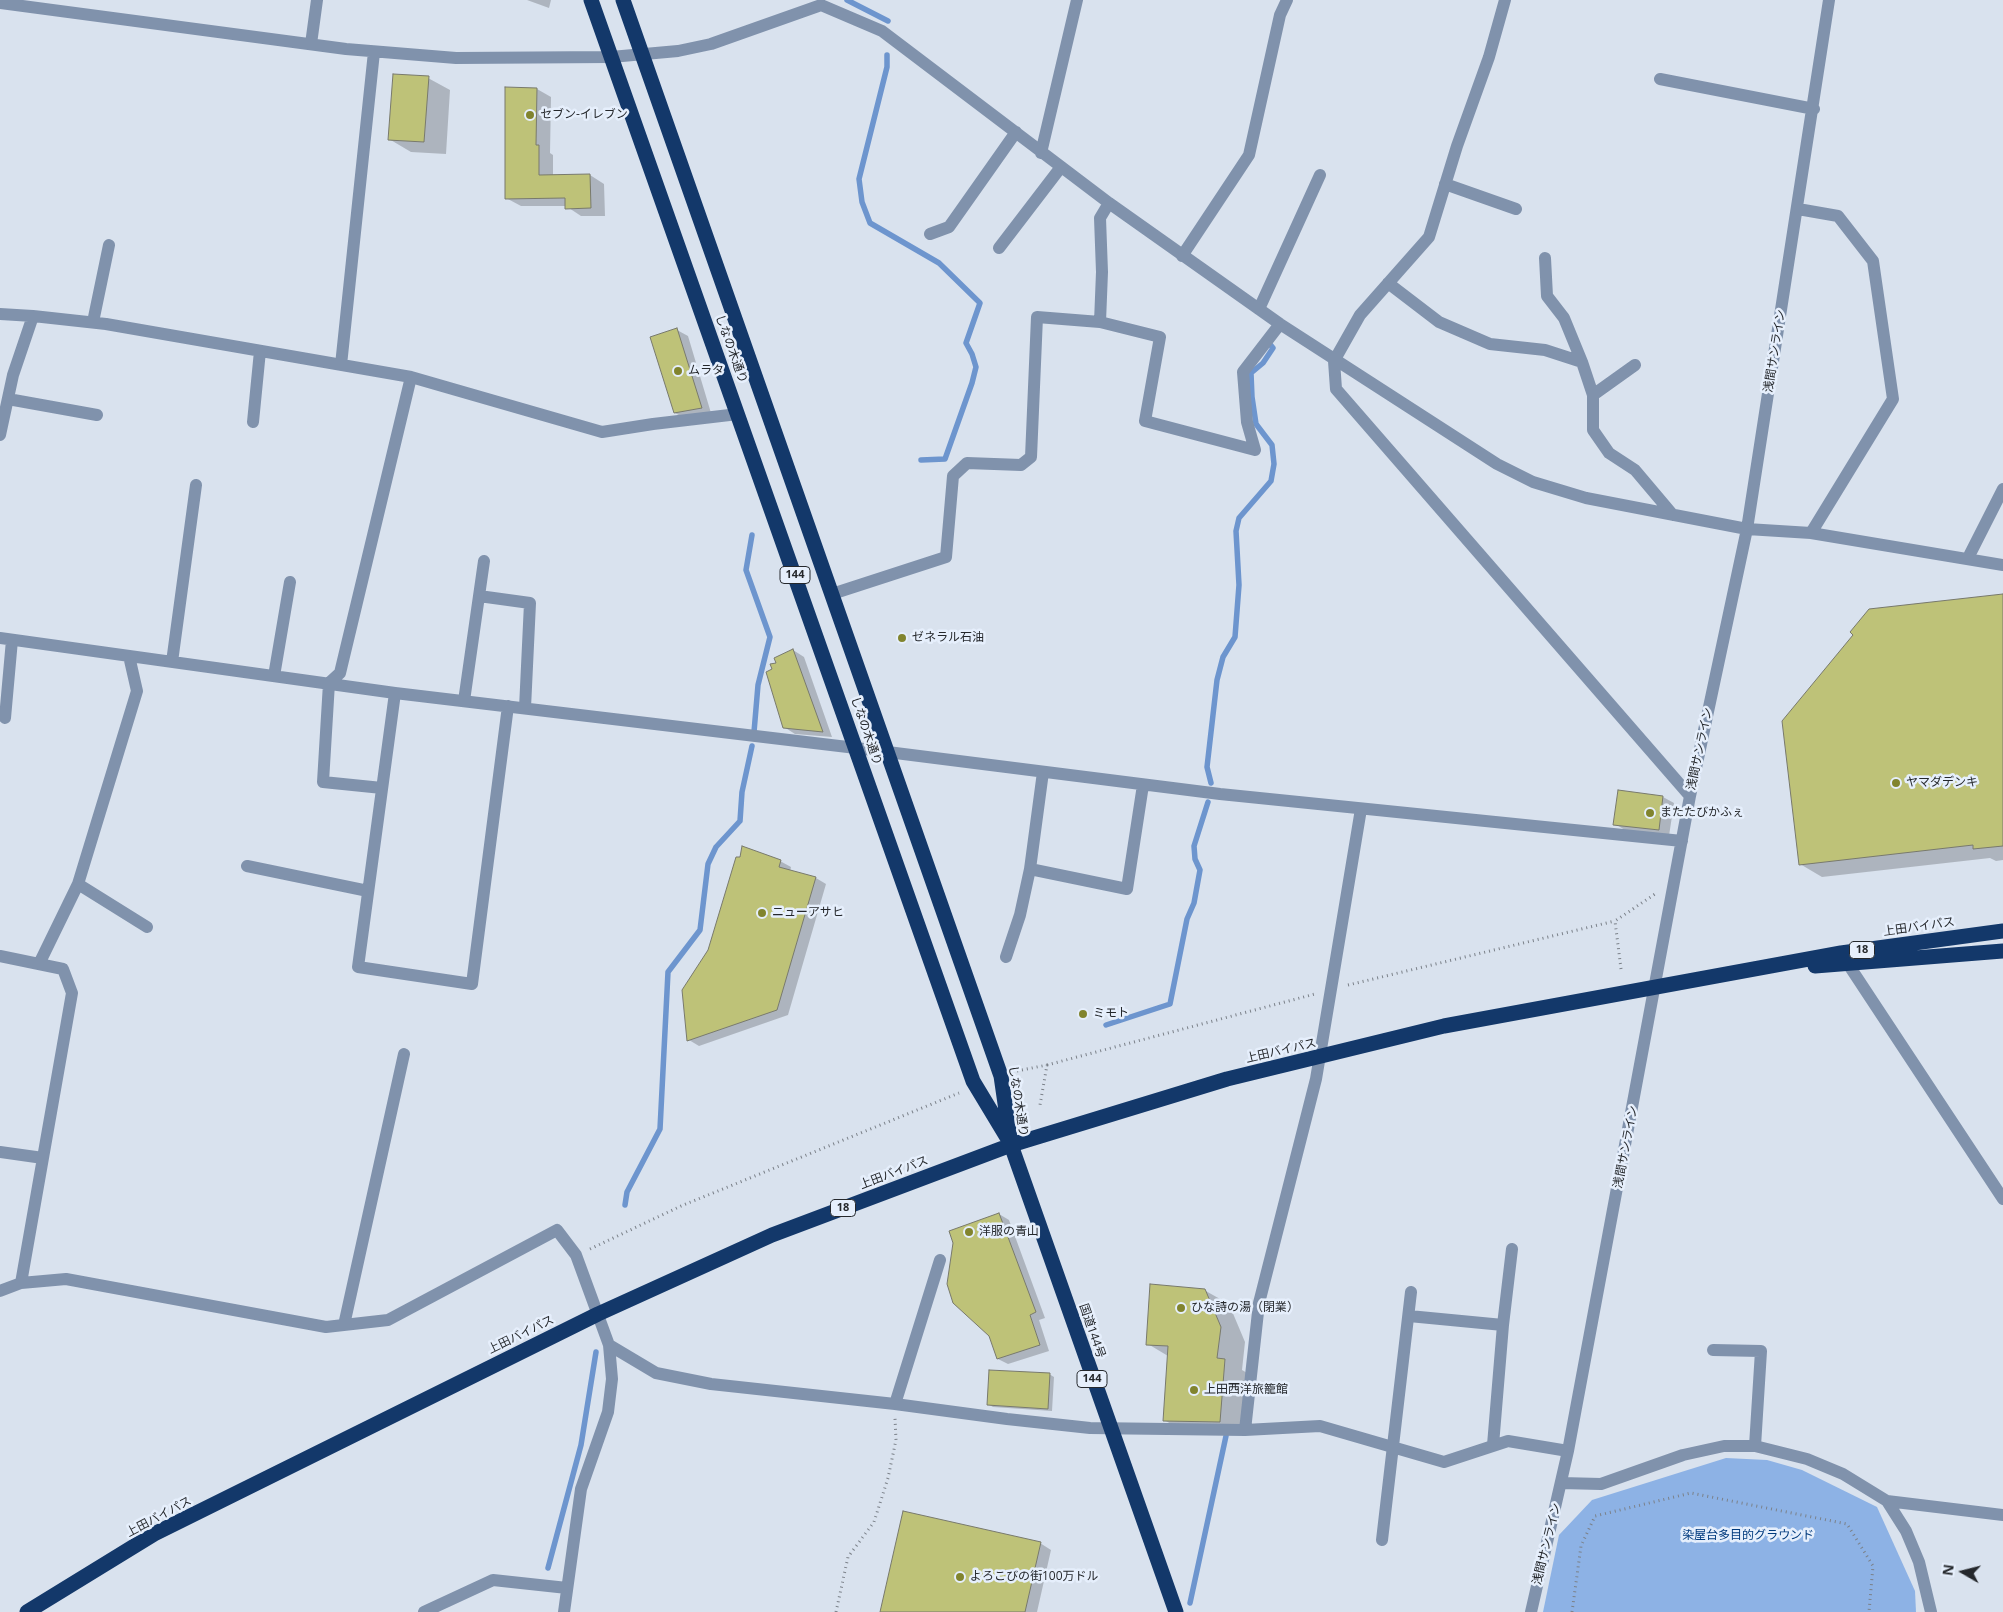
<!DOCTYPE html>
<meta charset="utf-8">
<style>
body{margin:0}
#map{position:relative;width:2003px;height:1612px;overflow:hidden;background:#d9e2ee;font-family:"Open Sans",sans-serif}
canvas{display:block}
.north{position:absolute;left:1938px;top:1547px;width:50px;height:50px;-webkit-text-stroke:4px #e6effc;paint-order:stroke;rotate:278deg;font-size:14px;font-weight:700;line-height:20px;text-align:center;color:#25282c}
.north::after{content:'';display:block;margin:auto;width:18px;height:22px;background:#25282c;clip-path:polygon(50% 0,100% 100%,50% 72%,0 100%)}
</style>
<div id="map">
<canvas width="2003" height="1612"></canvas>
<div class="north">N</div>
</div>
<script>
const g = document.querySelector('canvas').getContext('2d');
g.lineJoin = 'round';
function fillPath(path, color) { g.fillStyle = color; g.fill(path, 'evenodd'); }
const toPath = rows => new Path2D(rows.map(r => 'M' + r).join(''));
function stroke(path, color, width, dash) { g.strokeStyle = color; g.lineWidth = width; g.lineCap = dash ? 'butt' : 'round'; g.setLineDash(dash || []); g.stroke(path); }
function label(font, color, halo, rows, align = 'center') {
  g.font = font + ' "Open Sans","Noto Sans JP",sans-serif'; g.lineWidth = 5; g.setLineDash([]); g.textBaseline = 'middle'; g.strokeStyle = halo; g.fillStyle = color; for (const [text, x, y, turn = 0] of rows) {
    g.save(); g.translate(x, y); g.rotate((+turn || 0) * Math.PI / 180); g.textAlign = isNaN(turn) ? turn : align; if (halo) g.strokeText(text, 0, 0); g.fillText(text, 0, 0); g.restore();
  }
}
fillPath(toPath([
 [1726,1458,1767,1460,1802,1470,1877,1507,1915,1591,1916,1612,1543,1612,1559,1535,1592,1500]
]), '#8db2e5');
fillPath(toPath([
 [527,0,551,0,549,8],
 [428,78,450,90,446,154,411,152,389,139],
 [537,89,551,97,550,153,553,155,553,176,590,175,604,184,605,216,581,216,566,206,521,206,506,198],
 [677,330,688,336,711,413,686,419,675,413],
 [2003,596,2003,860,1996,861,1990,858,1822,877,1800,864],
 [793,650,804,657,832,737,795,734,784,727,774,670,777,664],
 [1619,791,1663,797,1674,803,1669,836,1625,830,1615,824],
 [780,861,791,867,790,872,816,878,826,884,788,1015,699,1046,689,1040],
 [999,1214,1009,1220,1045,1318,1039,1320,1049,1351,1008,1364,998,1359,955,1243],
 [1204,1290,1229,1304,1245,1342,1242,1370,1249,1374,1244,1435,1189,1434,1164,1420,1168,1356,1148,1344],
 [1049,1374,1054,1377,1052,1411,993,1407,988,1404],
 [1040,1543,1051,1550,1037,1612,881,1612]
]), '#0003');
stroke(toPath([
 [847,0,888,21],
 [887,55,887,67,859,179,862,202,870,223,939,263,980,303,966,343,972,354,976,367,972,383,945,459,921,460],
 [752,535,746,570,770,637,758,685,754,732],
 [1211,783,1207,767,1217,680,1223,657,1235,637,1239,585,1236,531,1239,518,1271,481,1274,464,1272,445,1256,424,1252,397,1251,373,1263,363,1273,348,1269,343],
 [1106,1025,1170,1004,1187,919,1194,903,1200,870,1195,859,1194,846,1208,802],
 [625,1205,627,1192,660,1129,668,972,700,930,708,864,716,847,740,821,742,792,752,746],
 [548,1568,581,1445,596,1352],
 [1190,1603,1226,1436]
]), '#6d95ce', 5.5);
const building = toPath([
 [393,74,429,76,424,142,388,140,393,74],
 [505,87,537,88,536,145,539,145,539,175,590,174,591,208,565,209,565,198,505,199,505,87],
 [677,328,702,408,674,413,650,337,677,328],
 [2003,594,2003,846,1973,849,1973,845,1799,865,1782,721,1853,635,1850,632,1869,609,2003,594],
 [793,649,823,732,783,728,766,672,772,669,770,664,776,663,774,658,793,649],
 [1618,790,1663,796,1659,830,1613,825,1618,790],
 [742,846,781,860,779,867,816,877,777,1010,687,1041,682,990,708,950,736,857,740,857,742,846],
 [999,1213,1036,1312,1030,1315,1040,1345,997,1359,989,1336,953,1303,947,1284,953,1243,949,1231,999,1213],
 [1150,1284,1205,1289,1221,1327,1217,1358,1225,1359,1220,1422,1163,1421,1168,1346,1146,1345,1150,1284],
 [989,1370,1050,1373,1048,1409,987,1405,989,1370],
 [903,1511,1041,1542,1025,1612,880,1612,903,1511]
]);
fillPath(building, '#bec278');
stroke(building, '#78796c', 1);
stroke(toPath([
 [1621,969,1615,921,1655,894],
 [1348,985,1615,921],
 [1047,1065,1315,994],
 [1017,1071,1047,1065,1040,1105],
 [590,1249,681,1206,959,1093],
 [836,1612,848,1557,874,1522,888,1478,896,1440,895,1418],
 [1572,1612,1581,1546,1595,1516,1691,1493,1847,1524,1873,1566,1869,1612]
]), '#7b8189', 3, [1, 4]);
stroke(toPath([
 [1505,0,1489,57,1457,146,1429,237,1360,315,1334,361,1336,389,1690,796],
 [0,3,346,49,456,58,611,57,678,51,711,44,821,5,882,31,1109,203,1280,324,1497,464,1533,482,1586,498,1747,529,1811,533,2003,565],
 [311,44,317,0],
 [1660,79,1814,109],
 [1041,153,1077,0],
 [1445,184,1516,209],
 [1798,209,1838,216,1873,261,1893,399,1811,533],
 [930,234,949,227,1016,132],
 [999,248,1061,167],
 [1182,256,1249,155,1280,15,1287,0],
 [1545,258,1547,296,1564,318,1582,362],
 [1388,283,1439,322,1490,344,1545,350,1582,362,1593,395,1593,430,1609,453,1635,470,1673,515],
 [1259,309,1320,175],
 [0,314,33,316],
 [93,322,109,245],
 [1100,322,1102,272,1100,218,1109,203],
 [341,365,374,52],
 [1593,395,1635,365],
 [8,399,97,415],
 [253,422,260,351],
 [0,435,13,375,33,316,106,324,411,377,602,432,653,424,738,414],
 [1968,558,2003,489],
 [832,594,946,557,953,476,967,463,1021,465,1031,457,1037,317,1100,322,1160,337,1145,421,1255,450,1247,422,1243,372,1280,324],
 [479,596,530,603,525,708],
 [0,638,395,693,856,748,1220,794,1682,841],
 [172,662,196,485],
 [274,676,290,582],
 [395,693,358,967,472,984,508,706],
 [464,701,484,561],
 [5,718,12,640],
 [382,788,323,782,329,683,340,673,411,377],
 [247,866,368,891],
 [1030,869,1127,889,1143,785],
 [78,884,137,691,129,656],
 [0,956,63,969,72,993,21,1283],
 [1006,957,1020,915,1030,869,1043,772],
 [39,964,78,884,147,927],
 [1848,964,2003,1199],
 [0,1152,43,1158],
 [0,1291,21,1283,66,1279,326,1327,388,1320,557,1230,576,1255,609,1345,612,1379,608,1412,581,1489,564,1612],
 [1409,1316,1503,1325],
 [344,1325,404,1054],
 [609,1345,656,1373,711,1384,895,1404,1007,1419,1090,1428,1245,1430,1320,1426,1444,1462,1508,1441,1568,1451],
 [1713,1350,1761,1351,1755,1446],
 [895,1404,940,1260],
 [1245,1430,1259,1303,1316,1079,1361,809],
 [1493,1445,1503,1325,1512,1249],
 [1561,1483,1601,1484,1683,1455,1724,1446,1755,1446,1807,1459,1843,1474,1887,1501,2003,1515],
 [1887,1501,1906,1531,1919,1562,1931,1612],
 [1382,1540,1411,1292],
 [424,1612,493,1580,567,1588],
 [1531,1612,1568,1451,1690,796,1747,529,1829,0]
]), '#8092ac', 12);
stroke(toPath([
 [591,0,973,1081,1008,1139],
 [623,0,1001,1076,1011,1145,1176,1612],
 [1815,966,2003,951],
 [27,1612,154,1534,598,1314,772,1235,1011,1145,1227,1079,1444,1026,1841,953,2003,931]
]), '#13386a', 15);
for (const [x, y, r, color] of [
 [530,115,5,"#81842e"],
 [678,371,5,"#81842e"],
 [902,638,5,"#81842e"],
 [1896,783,5,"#81842e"],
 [1650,813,5,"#81842e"],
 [762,913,5,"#81842e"],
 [1083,1014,5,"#81842e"],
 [969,1232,5,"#81842e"],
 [1181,1308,5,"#81842e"],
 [1194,1390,5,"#81842e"],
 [960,1577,5,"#81842e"]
]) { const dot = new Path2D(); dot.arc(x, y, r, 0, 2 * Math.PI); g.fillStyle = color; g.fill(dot); stroke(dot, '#e6effc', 2); }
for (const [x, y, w] of [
 [795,575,30],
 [1862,950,25],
 [843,1208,25],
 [1092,1379,30]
]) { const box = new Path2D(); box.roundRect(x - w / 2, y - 8.5, w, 17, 4); g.fillStyle = '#e6effc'; g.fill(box); stroke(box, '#25282c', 1); }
label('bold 11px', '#25282c', null, [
 ["144",795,575],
 ["18",1862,950],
 ["18",843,1208],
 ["144",1092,1379]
]);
label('12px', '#25282c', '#e6effc', [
 ["セブン-イレブン",540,115],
 ["ムラタ",688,371],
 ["ゼネラル石油",912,638],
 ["ヤマダデンキ",1906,783],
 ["またたびかふぇ",1660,813],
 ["ニューアサヒ",772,913],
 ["ミモト",1093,1014],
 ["洋服の青山",979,1232],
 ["ひな詩の湯（閉業）",1191,1308],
 ["上田西洋旅籠館",1204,1390],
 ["よろこびの街100万ドル",970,1577]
], 'left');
label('12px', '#25282c', '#e6effc', [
 ["しなの木通り",731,349,70],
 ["浅間サンライン",1775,351,-81],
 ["しなの木通り",866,731,71],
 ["浅間サンライン",1700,749,-78],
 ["上田バイパス",1919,927,-8],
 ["上田バイパス",1281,1051,-13],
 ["しなの木通り",1018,1101,81],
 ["浅間サンライン",1626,1147,-79],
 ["上田バイパス",894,1173,-21],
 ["国道144号",1092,1331,71],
 ["上田バイパス",521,1335,-26],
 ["上田バイパス",159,1517,-28],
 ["浅間サンライン",1547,1544,-76]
]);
label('12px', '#003a7d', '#e6effc', [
 ["染屋台多目的グラウンド",1748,1536]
]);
</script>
